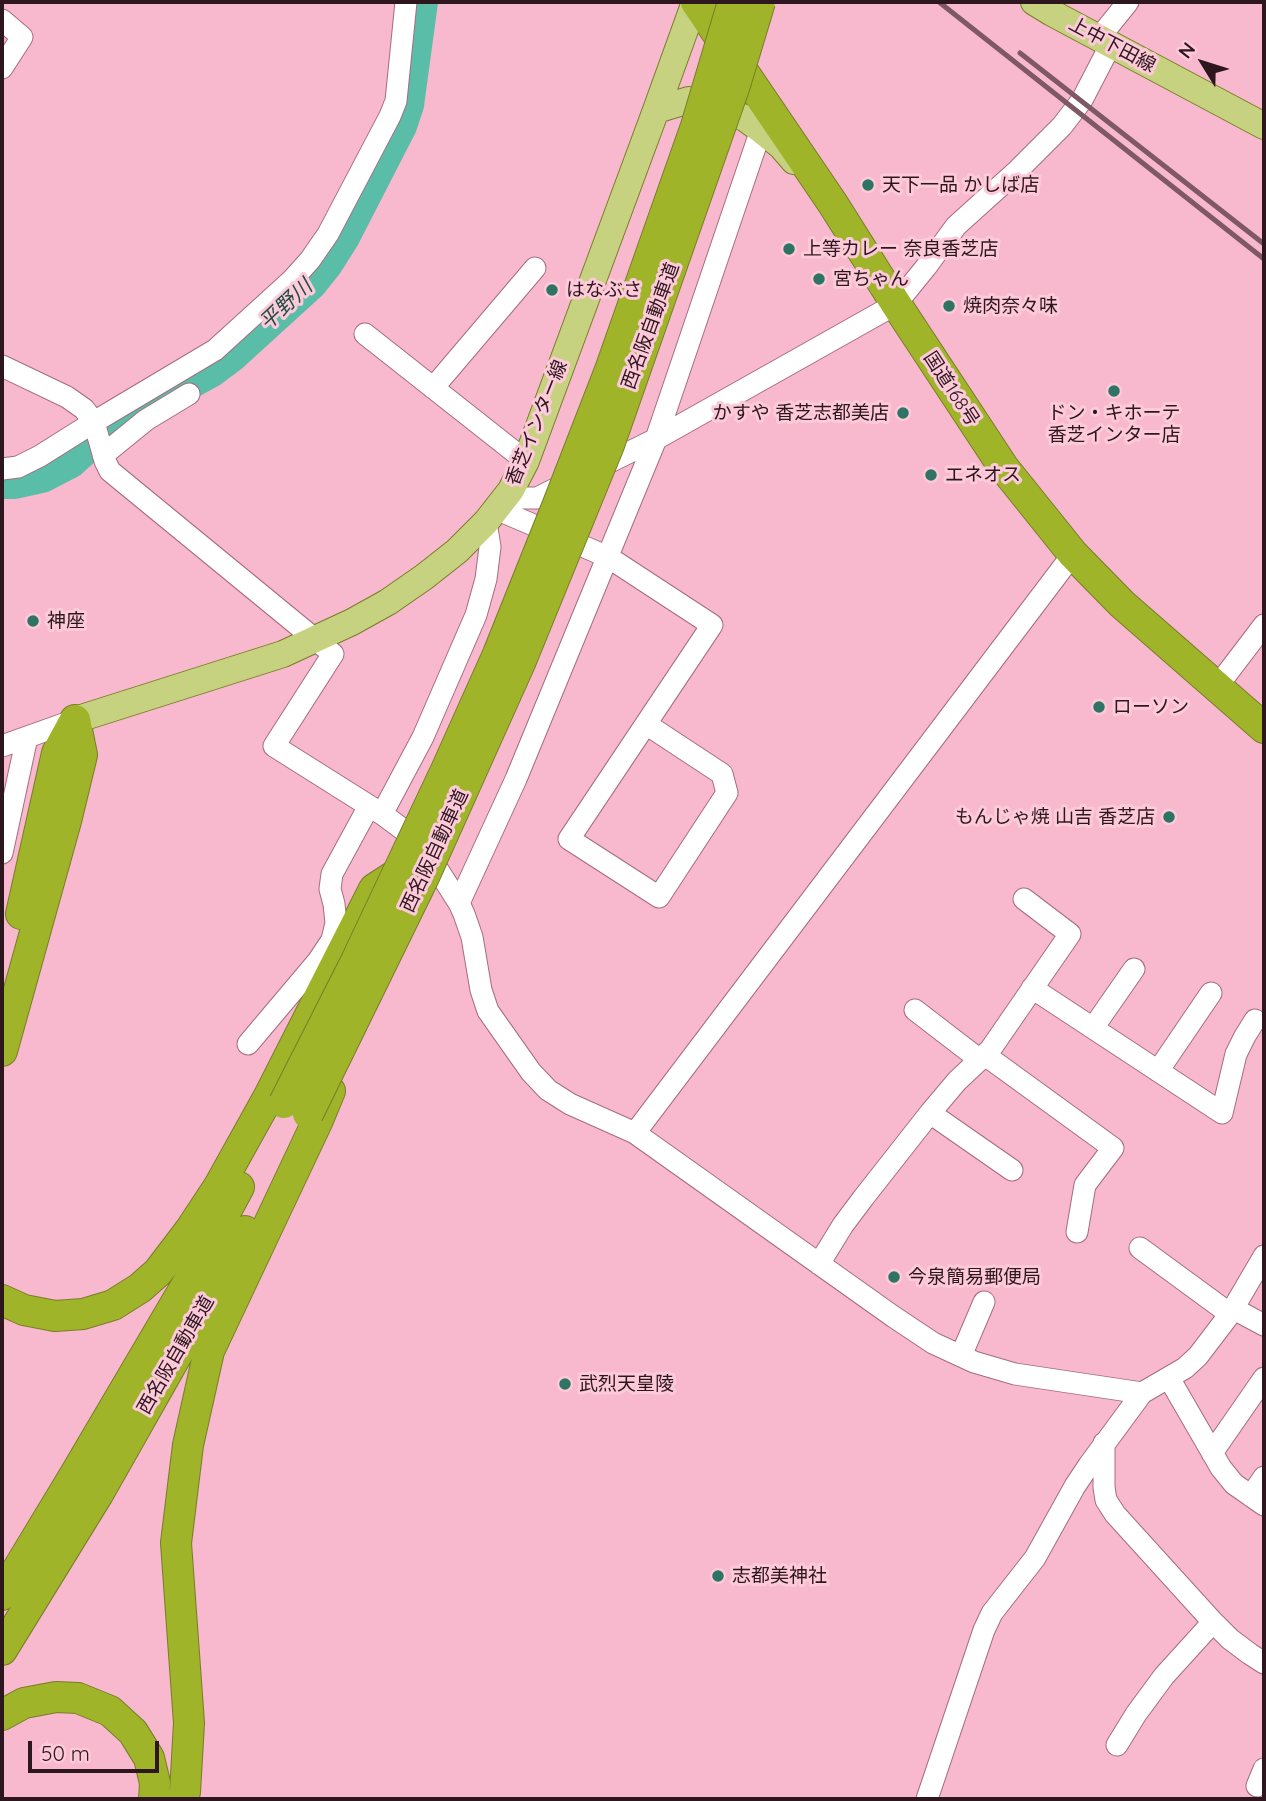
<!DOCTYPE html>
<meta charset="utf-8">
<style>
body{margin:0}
#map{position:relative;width:1266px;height:1801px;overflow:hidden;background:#f8b8cd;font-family:Quicksand,sans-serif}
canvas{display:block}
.frame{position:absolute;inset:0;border:4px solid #2d161e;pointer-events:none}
.north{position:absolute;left:1168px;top:28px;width:70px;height:70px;-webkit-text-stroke:5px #fdcada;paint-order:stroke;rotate:308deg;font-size:19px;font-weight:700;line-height:28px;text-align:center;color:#2d161e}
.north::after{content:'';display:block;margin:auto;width:24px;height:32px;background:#2d161e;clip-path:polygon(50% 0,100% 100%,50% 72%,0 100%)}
.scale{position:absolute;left:28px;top:1741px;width:131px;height:32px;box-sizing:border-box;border:4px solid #2d161e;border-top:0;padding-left:9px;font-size:21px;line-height:24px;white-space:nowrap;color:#2d161e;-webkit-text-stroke:5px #fdcada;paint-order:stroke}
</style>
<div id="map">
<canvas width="1266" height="1801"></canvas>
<div class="frame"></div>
<div class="north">N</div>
<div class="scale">50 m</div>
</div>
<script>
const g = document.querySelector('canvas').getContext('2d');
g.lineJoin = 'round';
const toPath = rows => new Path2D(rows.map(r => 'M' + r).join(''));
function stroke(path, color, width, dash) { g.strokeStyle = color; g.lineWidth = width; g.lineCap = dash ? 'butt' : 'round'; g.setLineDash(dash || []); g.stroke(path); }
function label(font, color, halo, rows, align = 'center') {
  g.font = font + ' Quicksand,"Noto Sans JP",sans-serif'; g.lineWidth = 6; g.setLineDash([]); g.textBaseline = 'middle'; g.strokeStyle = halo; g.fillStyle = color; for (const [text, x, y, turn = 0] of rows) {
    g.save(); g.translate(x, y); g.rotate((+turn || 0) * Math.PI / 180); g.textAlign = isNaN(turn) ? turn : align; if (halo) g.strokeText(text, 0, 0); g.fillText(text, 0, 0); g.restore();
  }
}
stroke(toPath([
 [2,483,15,483,42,477,71,462,107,429,212,371,232,356,311,284,327,264,344,237,401,126,408,105,422,2]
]), '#59bda8', 32);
const minor = toPath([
 [2,20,22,37,2,68],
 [1099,38,1128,2],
 [365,334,526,461],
 [2,366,67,397,84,409,94,422,105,461,110,471,333,654,274,746,382,814,401,828,424,848,459,903,464,914,472,937,481,990,488,1011,531,1072,548,1090,570,1104,635,1133,894,1317,933,1343,974,1362,1015,1374,1142,1393],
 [433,388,535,268],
 [103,455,146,420,189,394],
 [2,469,18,467,40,456,94,422,215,350,292,280,310,260,328,234,390,116,396,101,406,2],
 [511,490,522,498,537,498,656,439,896,304,926,267,956,226,1018,170,1062,126,1082,100,1111,44],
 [496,509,608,557,712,625,569,839,659,897,727,793,722,774,646,724],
 [1216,688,1264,625],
 [2,746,75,720],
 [382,814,423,737,476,615,486,579,490,547,486,522],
 [2,853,27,737],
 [459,903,516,779,656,439,761,130],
 [1032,988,1222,1113,1236,1054,1245,1036,1255,1020],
 [915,1010,980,1060],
 [1093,1028,1134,969],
 [248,1044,318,961,332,940,336,923,334,904,330,889,332,874,369,806],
 [985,1055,1113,1148,1085,1185,1077,1232],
 [1158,1071,1211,993],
 [930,1113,1012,1170],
 [635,1133,1073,554],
 [1140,1248,1230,1314],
 [819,1264,843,1225,864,1197,930,1113,957,1081,990,1050,1070,934,1024,899],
 [1234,1309,1264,1325],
 [961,1356,984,1302],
 [1169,1378,1221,1468,1234,1484,1264,1505],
 [1104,1443,1104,1487,1106,1500,1115,1514,1213,1622,1230,1639,1250,1654,1264,1663],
 [1212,1453,1264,1378],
 [1251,1496,1264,1477],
 [1117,1745,1136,1714,1164,1676,1213,1622],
 [1257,1786,1264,1769],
 [927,1799,984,1630,992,1613,1035,1558,1075,1486,1089,1465,1142,1393,1185,1368,1198,1356,1230,1314,1264,1256]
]);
const major = toPath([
 [1034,2,1052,13,1264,126],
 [656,110,689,100,717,105,746,119,761,130,781,146,794,161],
 [75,720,283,654,352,622,388,602,424,577,457,551,486,522,511,490,526,461,656,110,695,2]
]);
const highway = toPath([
 [696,2,833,204,896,304,1004,468,1073,554,1122,604,1264,728],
 [21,914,57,753,75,720],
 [2,1051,66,821,82,755,75,720],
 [2,1300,24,1310,55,1316,83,1314,113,1305,140,1288,158,1272,190,1230,219,1186,269,1096,374,889,397,874],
 [2,1595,74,1476,187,1284,239,1187],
 [2,1650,98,1494,209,1298,245,1231],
 [2,1715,24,1703,56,1697,78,1698,110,1711,133,1732,149,1758,155,1783,154,1799],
 [182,1799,185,1792,189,1723,176,1543,188,1445,209,1351,318,1120,330,1091]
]);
stroke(minor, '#a66c80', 23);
stroke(major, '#787d26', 28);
stroke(highway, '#787d26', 32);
stroke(minor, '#fff', 21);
stroke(major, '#c6d27f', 26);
stroke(highway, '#a0b42a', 30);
stroke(toPath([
 [939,2,1264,259],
 [1020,53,1264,244]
]), '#7f5865', 5);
const highwayBridge = toPath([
 [284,1103,356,961,446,770,498,654,558,504,610,370,696,126,733,2],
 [308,1114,424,877,520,663,609,445,735,85,760,2]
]);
stroke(highwayBridge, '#787d26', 32, []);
stroke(highwayBridge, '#a0b42a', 30);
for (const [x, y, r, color] of [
 [868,185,7,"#2f7365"],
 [789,249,7,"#2f7365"],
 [819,279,7,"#2f7365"],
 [552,290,7,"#2f7365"],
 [949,306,7,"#2f7365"],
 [1114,391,7,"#2f7365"],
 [903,413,7,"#2f7365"],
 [931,475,7,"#2f7365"],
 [33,621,7,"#2f7365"],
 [1099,707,7,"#2f7365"],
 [1169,817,7,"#2f7365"],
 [894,1277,7,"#2f7365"],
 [565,1384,7,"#2f7365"],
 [718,1576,7,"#2f7365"]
]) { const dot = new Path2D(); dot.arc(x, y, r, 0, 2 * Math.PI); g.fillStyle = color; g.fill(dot); stroke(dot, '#fdcada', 2.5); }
label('19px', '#2d161e', '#fdcada', [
 ["上中下田線",1112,45,28],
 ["西名阪自動車道",651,326,-70],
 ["国道168号",951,389,57],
 ["香芝インター線",537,423,-68],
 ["西名阪自動車道",435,851,-65],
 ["西名阪自動車道",176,1355,-60]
]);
label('19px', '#2d161e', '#fdcada', [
 ["天下一品 かしば店",882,185],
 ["上等カレー 奈良香芝店",803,249],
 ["宮ちゃん",833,279],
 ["はなぶさ",566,290],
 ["焼肉奈々味",963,306],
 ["かすや 香芝志都美店",889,413,"right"],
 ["ドン・キホーテ",1114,413,"center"],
 ["香芝インター店",1114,435,"center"],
 ["エネオス",945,475],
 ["神座",47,621],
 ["ローソン",1113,707],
 ["もんじゃ焼 山吉 香芝店",1155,817,"right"],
 ["今泉簡易郵便局",908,1277],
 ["武烈天皇陵",579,1384],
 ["志都美神社",732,1576]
], 'left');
label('italic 21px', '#1f4c43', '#fdcada', [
 ["平野川",286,305,-43]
]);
</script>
